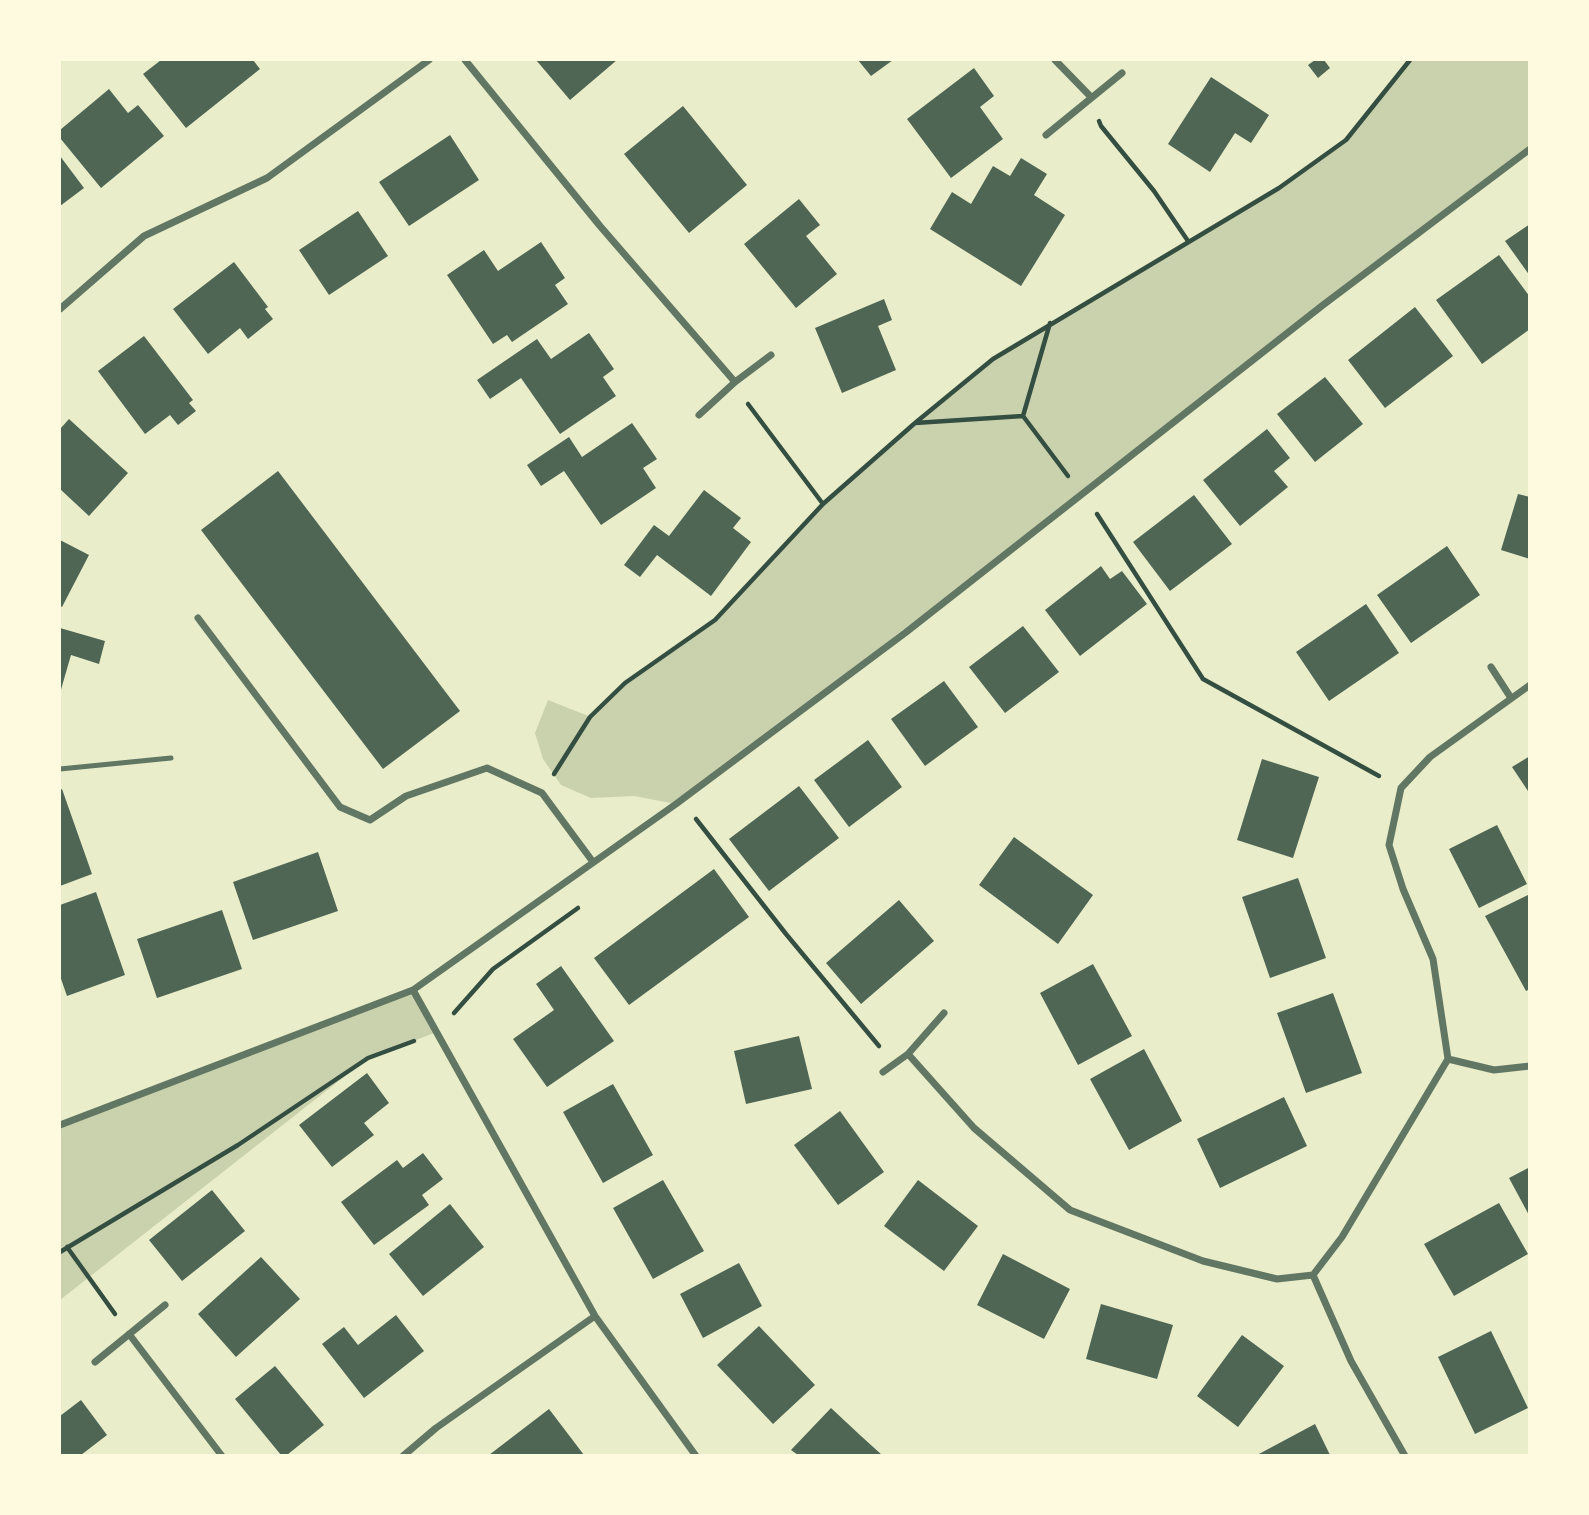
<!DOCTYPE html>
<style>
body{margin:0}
#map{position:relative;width:1589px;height:1515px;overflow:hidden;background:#e9edc9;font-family:"Nunito Sans",sans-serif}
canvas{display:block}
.frame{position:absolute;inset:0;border:61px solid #fefae0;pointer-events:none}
</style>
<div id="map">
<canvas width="1589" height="1515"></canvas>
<div class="frame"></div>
</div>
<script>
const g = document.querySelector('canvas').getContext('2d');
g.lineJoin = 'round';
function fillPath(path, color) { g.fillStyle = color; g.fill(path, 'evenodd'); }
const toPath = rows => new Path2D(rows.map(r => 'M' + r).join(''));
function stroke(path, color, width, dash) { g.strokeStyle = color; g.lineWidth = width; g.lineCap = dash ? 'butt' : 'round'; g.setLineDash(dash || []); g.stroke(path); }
fillPath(toPath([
 [1410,60,1529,60,1529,149,676,804,634,796,591,798,561,785,543,759,535,733,548,700,591,717,625,683,715,620,823,504,993,359,1278,188,1346,140],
 [413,990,437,1032,368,1058,60,1300,60,1125]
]), '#cad2ad');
fillPath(toPath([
 [161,60,253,60,260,69,186,128,143,74],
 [536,60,617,60,570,100],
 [858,60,893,60,871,76],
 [1315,60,1324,60,1330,68,1318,78,1308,65],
 [974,68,994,96,980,107,1003,139,951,178,907,119],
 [1211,77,1269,115,1251,143,1235,133,1210,172,1168,144],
 [109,89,128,113,138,105,164,136,101,188,60,138,60,130],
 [683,106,747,185,689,233,624,154],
 [450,135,479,180,409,226,379,182],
 [60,156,84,188,60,206],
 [1021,158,1047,174,1034,195,1065,215,1021,286,930,229,952,192,971,204,993,166,1010,176],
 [799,199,820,225,806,236,837,274,796,308,744,244],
 [358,211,388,256,329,295,299,250],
 [1530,224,1530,276,1505,241],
 [541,242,565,278,555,285,568,304,512,342,507,335,493,344,447,275,484,250,498,271],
 [1499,255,1530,297,1530,329,1482,364,1436,300],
 [234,262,268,307,265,309,273,319,248,339,240,328,208,354,173,309],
 [884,299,892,320,878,326,896,370,842,393,815,328],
 [1415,307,1453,356,1385,408,1348,360],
 [589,333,614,369,603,377,616,396,560,434,521,378,490,399,477,380,537,339,551,359],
 [144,336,193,400,189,403,196,411,178,425,170,415,145,434,98,371],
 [1325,377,1363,424,1315,462,1277,414],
 [69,419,128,473,89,516,60,489,60,429],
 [632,423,657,459,643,468,656,488,601,525,564,471,541,486,527,465,569,437,582,457],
 [1267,429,1290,458,1274,471,1288,487,1240,526,1203,480],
 [278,471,460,711,383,769,201,530],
 [704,490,741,518,733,528,751,542,711,596,657,555,640,577,624,565,654,525,669,536],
 [1518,494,1530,497,1530,559,1501,550],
 [1194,495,1232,544,1170,591,1133,542],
 [60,540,89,555,62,607,60,606],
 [1447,546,1480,595,1411,643,1377,595],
 [1101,566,1110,579,1122,571,1147,604,1080,656,1045,610],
 [1366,604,1399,653,1329,701,1296,652],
 [1023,626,1059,672,1005,713,969,667],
 [60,628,105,641,99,664,71,655,60,693],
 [944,681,978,727,925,766,891,719],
 [868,740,902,787,849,827,814,780],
 [1530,756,1530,794,1512,767],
 [1262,759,1319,777,1293,858,1237,840],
 [799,786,839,838,769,891,729,839],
 [62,789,92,874,60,886,60,790],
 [1497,825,1527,884,1479,908,1449,849],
 [1014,837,1093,895,1058,944,979,885],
 [318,852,338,911,253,940,233,882],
 [714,869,749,917,629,1005,594,958],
 [1298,878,1326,958,1270,978,1242,897],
 [96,892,125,975,67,996,60,976,60,905],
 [1530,894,1530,989,1526,991,1485,916],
 [899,900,934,941,861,1004,826,963],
 [222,910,242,969,157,998,137,939],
 [1093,964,1132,1036,1078,1065,1040,993],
 [561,966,614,1041,547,1087,513,1039,554,1010,536,984],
 [1333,993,1362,1073,1306,1093,1277,1013],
 [799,1036,812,1089,746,1104,734,1051],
 [1144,1049,1182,1121,1129,1150,1090,1079],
 [367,1073,389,1103,364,1123,374,1135,332,1167,299,1125],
 [613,1084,653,1155,603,1183,563,1112],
 [1284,1097,1307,1146,1220,1188,1197,1139],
 [840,1111,884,1172,838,1205,794,1145],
 [423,1153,443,1179,422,1195,429,1205,374,1245,341,1202,397,1160,403,1168],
 [1530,1167,1530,1217,1509,1178],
 [663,1180,704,1251,653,1279,613,1208],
 [918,1180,978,1226,944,1271,884,1226],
 [212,1190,245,1231,182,1281,149,1240],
 [1499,1203,1528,1254,1454,1296,1424,1244],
 [450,1204,484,1247,423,1296,389,1254],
 [1003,1254,1070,1289,1044,1339,977,1305],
 [261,1257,300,1299,236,1357,198,1314],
 [739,1263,762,1306,703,1338,680,1294],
 [1101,1304,1173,1325,1157,1379,1086,1359],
 [396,1315,424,1351,364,1398,322,1344,344,1327,358,1345],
 [759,1326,815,1385,773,1424,717,1365],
 [1491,1331,1528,1408,1475,1434,1438,1357],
 [1242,1335,1284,1366,1238,1427,1197,1396],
 [275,1366,324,1425,287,1455,281,1455,235,1399],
 [81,1400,107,1435,81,1455,60,1455,60,1416],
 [831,1408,861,1436,882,1455,798,1455,791,1450],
 [549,1409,584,1455,489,1455],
 [1315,1424,1330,1455,1257,1455]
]), '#4f6655');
stroke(toPath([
 [1099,121,1101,126,1154,191,1188,241],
 [748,404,823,504],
 [1023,416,1068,476],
 [915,423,1023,416,1050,323],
 [1097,514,1203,679,1379,776],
 [554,774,590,717,625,683,715,620,823,504,915,423,993,359,1279,188,1346,140,1410,60],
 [696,819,786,934,879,1046],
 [454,1013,493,969,578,908],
 [67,1247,115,1314],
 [60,1252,238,1145,368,1058,414,1041]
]), '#344e41', 4.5);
stroke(toPath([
 [60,769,171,758]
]), '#617663', 5);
stroke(toPath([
 [465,60,600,226,735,382],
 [1055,60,1091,97],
 [1046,135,1122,73],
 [60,309,144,236,267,178,429,60],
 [699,415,735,382,771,355],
 [198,618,340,807,370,820,406,796,487,768,542,793,593,862],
 [1491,667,1511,698],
 [413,990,595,1316,696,1456],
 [908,1054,974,1128,1070,1210,1203,1261,1277,1279,1313,1275,1351,1361,1405,1456],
 [1448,1059,1494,1070,1530,1066],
 [883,1072,908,1054,944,1013],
 [60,1125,413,990,676,804,905,633,1323,305,1530,149],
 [1313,1275,1342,1237,1448,1059,1433,959,1403,889,1389,845,1401,788,1430,757,1530,685],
 [129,1334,222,1456],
 [95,1362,165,1305],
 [403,1456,436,1428,595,1316]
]), '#617663', 7);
</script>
